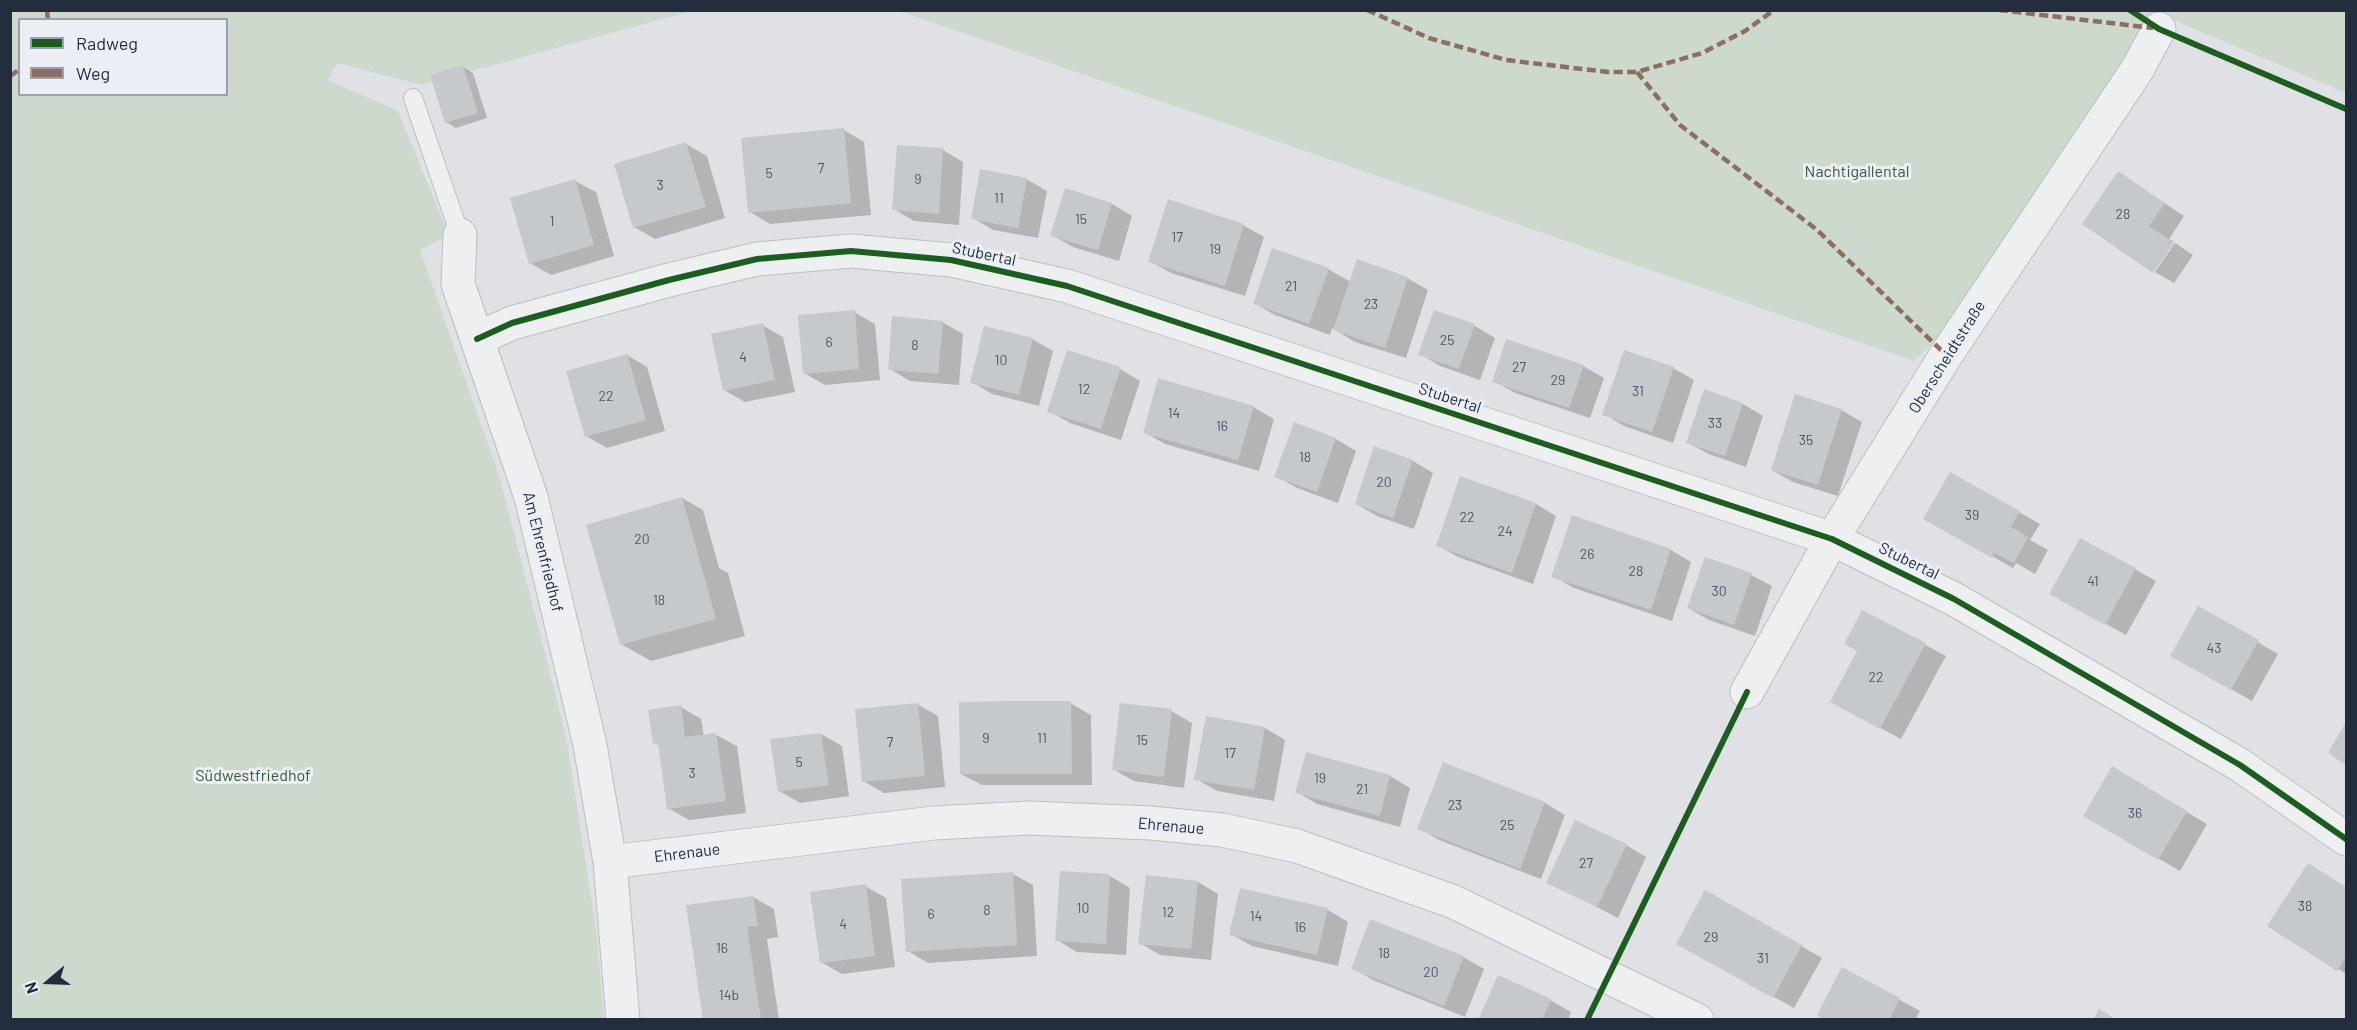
<!DOCTYPE html>
<meta charset="utf-8">
<style>
body{margin:0}
#map{position:relative;width:2357px;height:1030px;overflow:hidden;background:#dfe1e4;font-family:Barlow,sans-serif}
canvas{display:block}
.frame{position:absolute;inset:0;border:12px solid #242d3e;pointer-events:none}
.legend{position:absolute;left:18px;top:18px;width:210px;height:78px;box-sizing:border-box;background:#ebeff5;border:2px solid #9ba1ac;margin:0;padding:8px 10px;list-style:none;font-size:18px;color:#242d3e}
.legend li{display:flex;align-items:center;gap:12px;height:30px}
.legend b{width:30px;border:2px solid #9ba1ac}
.north{position:absolute;left:18px;top:952px;width:60px;height:60px;-webkit-text-stroke:4px #ebeff5;paint-order:stroke;rotate:251deg;font-size:16px;font-weight:700;line-height:24px;text-align:center;color:#242d3e}
.north::after{content:'';display:block;margin:auto;width:21px;height:27px;background:#242d3e;clip-path:polygon(50% 0,100% 100%,50% 72%,0 100%)}
</style>
<div id="map">
<canvas width="2357" height="1030"></canvas>
<div class="frame"></div>
<ul class="legend">
<li><b style="height:8px;background:#1b5e20"></b>Radweg</li>
<li><b style="height:8px;background:#8d6e63"></b>Weg</li>
</ul>
<div class="north">N</div>
</div>
<script>
const g = document.querySelector('canvas').getContext('2d');
g.lineJoin = 'round';
function fillPath(path, color) { g.fillStyle = color; g.fill(path, 'evenodd'); }
const toPath = rows => new Path2D(rows.map(r => 'M' + r).join(''));
function stroke(path, color, width, dash) { g.strokeStyle = color; g.lineWidth = width; g.lineCap = dash ? 'butt' : 'round'; g.setLineDash(dash || []); g.stroke(path); }
function label(font, color, halo, rows, align = 'center') {
  g.font = font + ' Barlow,sans-serif'; g.lineWidth = 6; g.setLineDash([]); g.textBaseline = 'middle'; g.strokeStyle = halo; g.fillStyle = color; for (const [text, x, y, turn = 0] of rows) {
    g.save(); g.translate(x, y); g.rotate((+turn || 0) * Math.PI / 180); g.textAlign = isNaN(turn) ? turn : align; if (halo) g.strokeText(text, 0, 0); g.fillText(text, 0, 0); g.restore();
  }
}
fillPath(toPath([
 [10,11,692,11,421,85,337,63,328,80,398,111,449,235,420,250,499,475,566,735,597,936,604,1019,11,1019],
 [20,20,226,20,226,94,20,94],
 [899,11,2346,11,2346,93,2159,14,1941,336,1914,361]
]), '#ced9ce');
fillPath(toPath([
 [462,67,473,73,487,118,456,128,446,122],
 [844,130,864,142,871,215,770,224,750,212],
 [686,144,707,156,725,218,655,239,634,227],
 [943,150,963,162,959,225,914,221,894,209],
 [2118,173,2184,216,2169,239,2173,241,2153,271],
 [1026,179,1047,191,1038,238,993,230,973,218],
 [575,181,596,192,614,256,551,275,530,263],
 [1066,190,1112,204,1132,216,1119,261,1073,247,1052,235],
 [1243,225,1264,237,1245,296,1171,273,1150,261],
 [2175,243,2193,255,2174,283,2155,272],
 [1328,269,1351,282,1407,278,1428,290,1406,358,1355,342,1332,328,1330,335,1275,315,1254,303],
 [854,312,875,324,880,380,825,385,804,373],
 [1435,312,1475,326,1495,338,1480,380,1440,366,1420,354],
 [942,322,963,334,959,385,910,381,890,369],
 [762,325,783,337,795,392,745,402,724,390],
 [1032,339,1053,351,1039,406,992,394,972,382],
 [627,355,647,367,665,431,607,448,586,436],
 [1583,366,1604,378,1590,418,1515,393,1494,381],
 [1673,368,1694,380,1673,443,1624,426,1604,414],
 [1120,369,1140,381,1121,440,1070,423,1049,411],
 [1743,404,1763,416,1746,467,1709,454,1688,443],
 [1253,407,1274,419,1259,471,1165,444,1144,432],
 [1841,410,1862,422,1838,496,1793,482,1772,470],
 [1295,424,1336,439,1356,451,1338,503,1297,488,1276,476],
 [1375,448,1413,461,1433,473,1414,529,1377,516,1356,504],
 [1951,474,2040,524,2030,540,2048,550,2035,574,2016,563,2013,568,1926,518],
 [1461,478,1536,504,1556,516,1533,584,1458,557,1437,545],
 [682,498,703,510,719,568,728,573,745,636,651,661,621,644],
 [1573,517,1671,550,1691,562,1672,621,1574,588,1553,576],
 [2081,540,2156,581,2126,635,2072,605],
 [1751,575,1772,586,1755,636,1709,620,1688,608],
 [2199,608,2278,654,2252,701,2172,655],
 [1863,612,1946,656,1901,739,1852,713],
 [1070,703,1091,715,1092,785,982,785,961,774],
 [917,704,938,716,945,787,884,793,863,781],
 [681,707,701,719,704,736,716,735,737,746,746,813,689,820,668,808,660,746,655,743],
 [1171,711,1192,723,1184,788,1134,781,1113,769],
 [2346,725,2346,763,2330,753],
 [1265,728,1285,740,1274,801,1217,791,1196,779],
 [821,734,842,746,849,796,800,803,779,791],
 [1307,754,1390,776,1410,788,1400,827,1317,804,1297,792],
 [1443,764,1545,803,1565,815,1541,879,1439,840,1419,828],
 [2112,768,2207,824,2180,871,2085,815],
 [1626,845,1646,857,1618,918,1548,882],
 [1013,874,1033,885,1037,956,928,963,908,951],
 [1110,876,1130,888,1126,955,1077,952,1057,940],
 [2329,877,2346,888,2346,974,2270,926],
 [1198,882,1218,894,1211,960,1160,955,1140,943],
 [865,886,886,898,895,967,842,974,821,962],
 [1242,890,1328,910,1348,922,1338,966,1252,946,1231,934],
 [1706,892,1822,958,1794,1008,1678,943],
 [753,897,774,909,778,937,767,939,779,1020,704,1020],
 [1463,957,1484,969,1465,1017,1373,980,1353,968],
 [1843,969,1920,1011,1915,1020,1827,1020],
 [1550,1000,1571,1012,1568,1020,1480,1020]
]), '#0003');
fillPath(toPath([
 [463,65,478,113,445,123,430,75],
 [844,128,851,203,748,213,741,138],
 [686,142,706,207,633,228,614,164],
 [897,145,943,148,939,214,892,210],
 [980,169,1027,178,1018,228,971,219],
 [2118,171,2165,203,2149,226,2174,243,2153,273,2082,224],
 [575,179,594,245,529,264,510,198],
 [1065,188,1112,203,1098,250,1050,236],
 [1168,199,1244,224,1225,286,1148,262],
 [1272,248,1329,268,1309,324,1253,304],
 [1357,259,1408,277,1385,348,1333,330],
 [855,310,859,369,803,374,798,315],
 [1434,310,1475,324,1459,369,1418,355],
 [892,316,943,321,938,374,888,370],
 [763,323,775,380,723,391,711,334],
 [984,326,1033,338,1019,395,970,383],
 [1506,339,1584,365,1569,408,1492,382],
 [1067,350,1121,367,1101,429,1047,412],
 [1624,350,1674,367,1652,432,1602,415],
 [627,354,646,420,585,437,566,371],
 [1158,378,1254,406,1238,460,1143,433],
 [1704,389,1743,403,1725,456,1686,443],
 [1795,394,1842,409,1818,485,1771,470],
 [1294,422,1336,438,1317,492,1274,477],
 [1374,446,1413,460,1393,518,1355,504],
 [1950,472,2020,511,2011,527,2028,537,2014,563,1994,553,1992,558,1923,519],
 [1460,476,1536,503,1512,573,1436,546],
 [682,497,716,619,620,645,586,525],
 [1572,515,1671,549,1651,610,1551,577],
 [2080,538,2136,568,2105,625,2049,594],
 [1705,557,1752,573,1734,625,1687,608],
 [2198,606,2259,640,2231,690,2170,656],
 [1862,610,1926,643,1880,729,1830,702,1857,651,1844,644],
 [1012,701,1071,701,1072,774,960,774,959,702],
 [918,703,925,776,862,782,855,709],
 [1120,703,1172,709,1164,777,1112,770],
 [681,705,685,737,716,733,726,801,667,809,658,743,653,744,648,710],
 [1206,716,1265,727,1254,790,1194,780],
 [2346,722,2346,765,2328,753],
 [821,733,829,785,778,792,770,739],
 [1306,752,1390,775,1380,816,1295,793],
 [1443,762,1545,802,1520,869,1417,829],
 [2112,766,2187,811,2158,860,2083,816],
 [1575,820,1627,844,1597,907,1546,883],
 [2308,863,2346,887,2346,956,2337,971,2267,926],
 [1060,871,1110,874,1106,944,1055,941],
 [1013,872,1017,945,906,952,901,879],
 [1146,875,1198,881,1191,949,1138,944],
 [866,884,875,956,820,963,810,892],
 [1240,888,1328,908,1317,955,1229,935],
 [1705,890,1802,945,1773,998,1676,944],
 [753,896,758,926,747,927,761,1020,703,1020,686,905],
 [1370,919,1464,956,1444,1006,1351,969],
 [1842,967,1900,998,1889,1020,1824,1020,1817,1015],
 [1498,975,1551,999,1542,1020,1478,1020],
 [2099,1009,2112,1017,2111,1020,2093,1020]
]), '#c6c9cc');
const lane = toPath([
 [413,98,460,235]
]);
const street = toPath([
 [460,235,458,284,531,497,590,745,610,862,623,1020],
 [477,339,512,323,669,280,757,259,851,251,951,260,1067,286,1832,539,1954,599,2240,765,2346,839],
 [1747,692,1832,539,1946,355,2137,70,2159,29],
 [610,862,934,823,1028,818,1151,823,1222,830,1297,846,1454,902,1697,1020]
]);
stroke(lane, '#bcbec2', 20);
stroke(street, '#bcbec2', 35);
stroke(lane, '#eeeff1', 18);
stroke(street, '#eeeff1', 33);
stroke(toPath([
 [47,10,48,20],
 [1367,10,1429,38,1506,60,1608,72,1637,72,1702,53,1745,31,1774,10],
 [1999,10,2153,28],
 [1637,72,1680,125,1816,229,1946,355],
 [10,76,20,69]
]), '#8d6e63', 4.5, [9, 4.5]);
stroke(toPath([
 [2130,10,2159,29,2346,109],
 [477,339,512,323,669,280,757,259,851,251,951,260,1067,286,1832,539,1954,599,2240,765,2346,839],
 [1587,1020,1747,692]
]), '#1b5e20', 6);
label('14px', '#4e5663', null, [
 ["7",821,168],
 ["5",769,173],
 ["9",918,179],
 ["3",660,185],
 ["11",999,198],
 ["28",2123,214],
 ["15",1081,219],
 ["1",552,221],
 ["17",1177,237],
 ["19",1215,249],
 ["21",1291,286],
 ["23",1371,304],
 ["25",1447,340],
 ["6",829,342],
 ["8",915,345],
 ["4",743,357],
 ["10",1001,360],
 ["27",1519,367],
 ["29",1558,380],
 ["12",1084,389],
 ["31",1638,391],
 ["22",606,396],
 ["14",1174,413],
 ["33",1715,423],
 ["16",1222,426],
 ["35",1806,440],
 ["18",1305,457],
 ["20",1384,482],
 ["39",1972,515],
 ["22",1467,517],
 ["24",1505,531],
 ["20",642,539],
 ["26",1587,554],
 ["28",1636,571],
 ["41",2093,581],
 ["30",1719,591],
 ["18",659,600],
 ["43",2214,648],
 ["22",1876,677],
 ["9",986,738],
 ["11",1042,738],
 ["15",1142,740],
 ["7",890,742],
 ["17",1230,753],
 ["5",799,762],
 ["3",692,773],
 ["19",1320,778],
 ["21",1362,789],
 ["23",1455,805],
 ["36",2135,813],
 ["25",1507,825],
 ["27",1586,863],
 ["38",2305,906],
 ["10",1083,908],
 ["8",987,910],
 ["12",1168,912],
 ["6",931,914],
 ["14",1256,916],
 ["4",843,924],
 ["16",1300,927],
 ["29",1711,937],
 ["16",722,948],
 ["18",1384,953],
 ["31",1763,958],
 ["20",1431,972],
 ["14b",729,995]
]);
label('16px', '#365b31', '#ebeff5', [
 ["Nachtigallental",1857,172],
 ["Südwestfriedhof",253,776]
]);
label('16px', '#242d3e', '#ebeff5', [
 ["Stubertal",984,254,12],
 ["Oberscheidtstraße",1947,357,-58],
 ["Stubertal",1450,398,18],
 ["Am Ehrenfriedhof",543,552,76],
 ["Stubertal",1909,561,26],
 ["Ehrenaue",1171,826,5],
 ["Ehrenaue",687,853,-7]
]);
</script>
